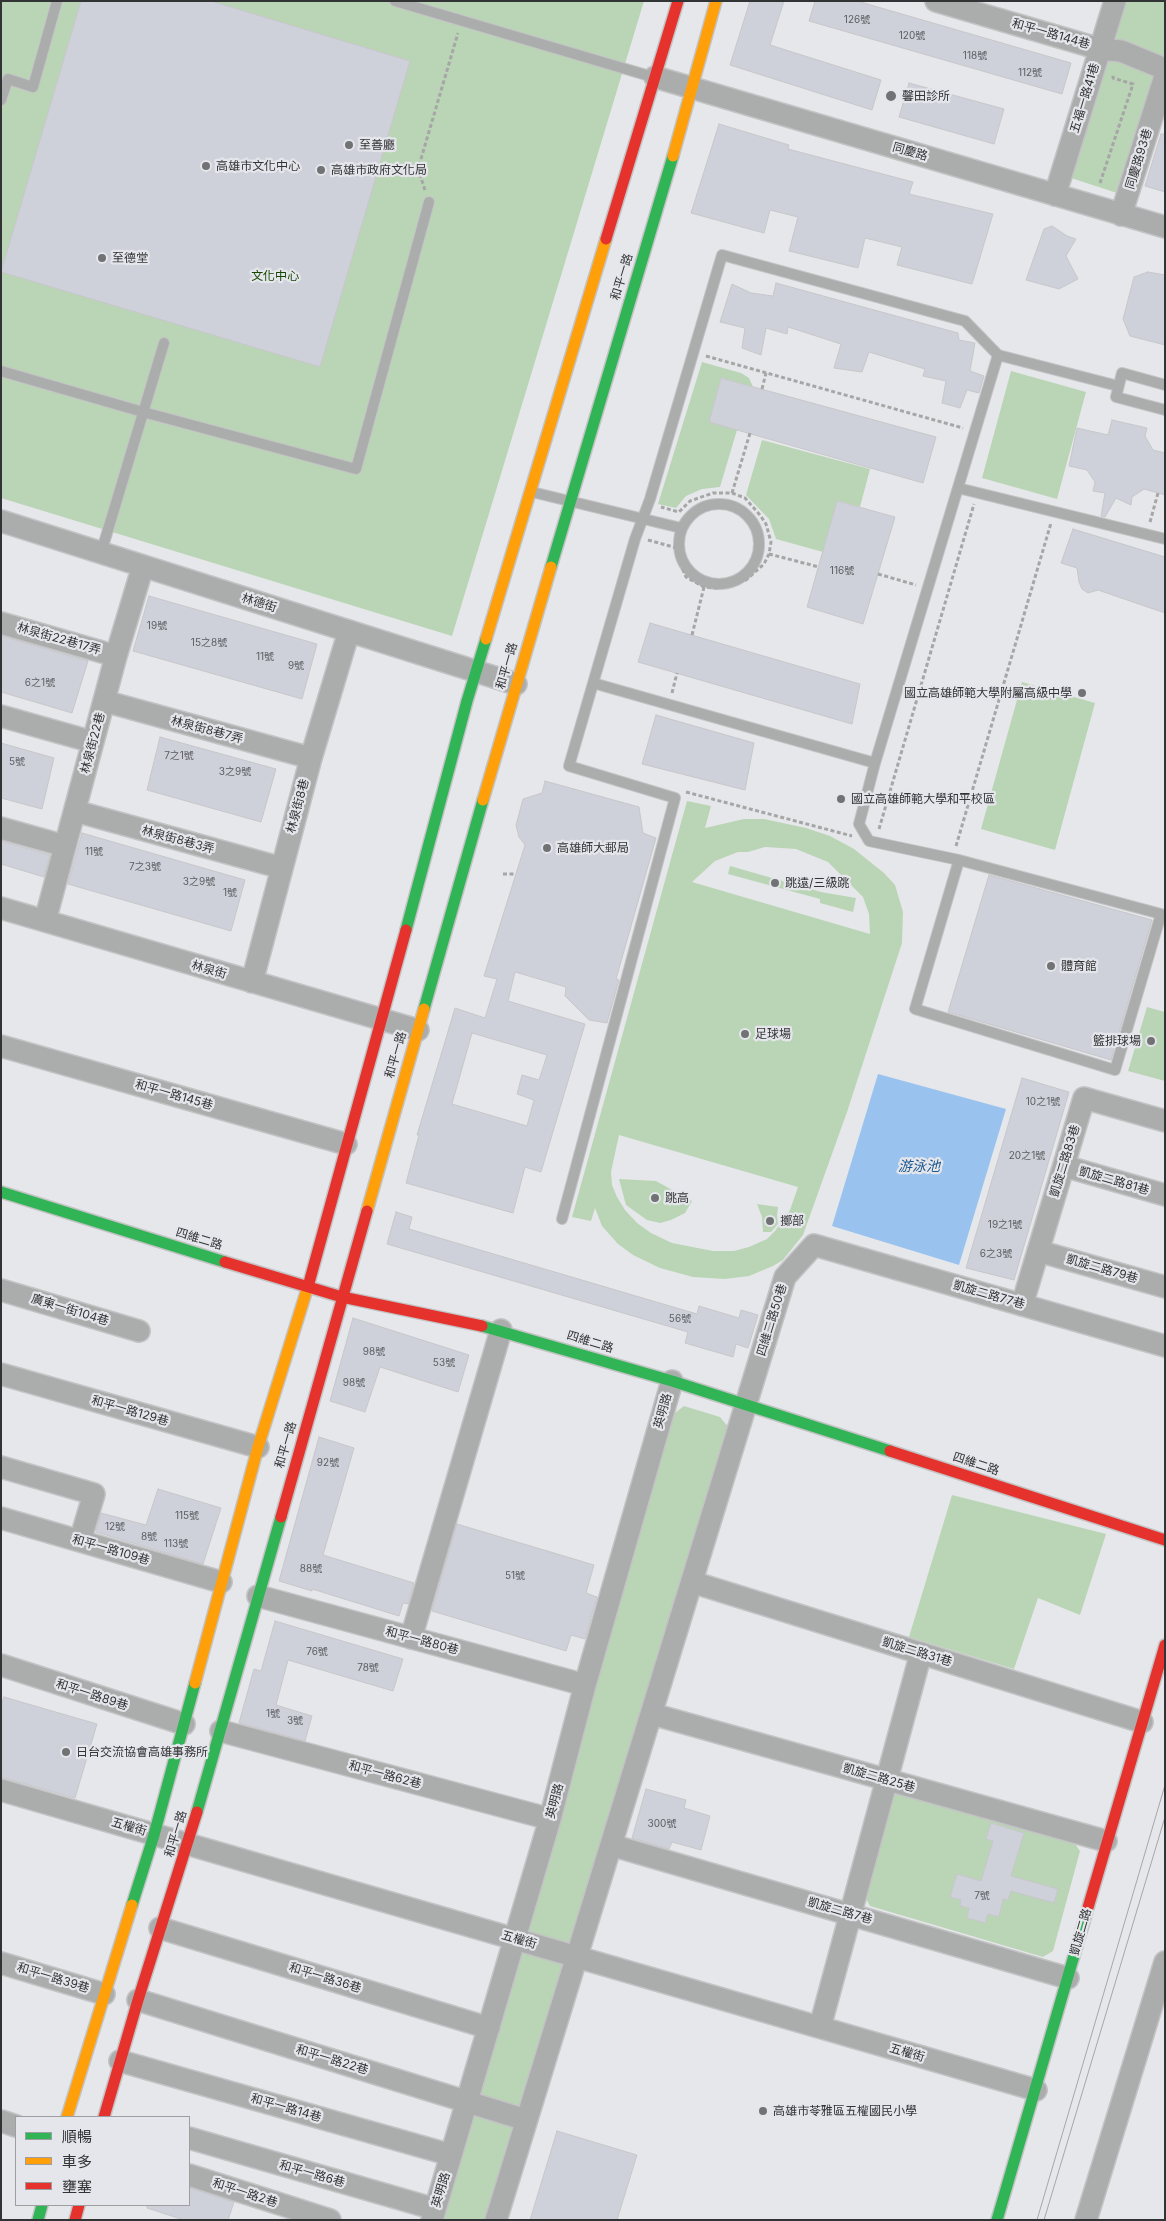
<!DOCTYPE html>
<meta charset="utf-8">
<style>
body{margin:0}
#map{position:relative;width:1166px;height:2221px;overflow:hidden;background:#e6e7ea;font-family:Inter,"Noto Sans TC",sans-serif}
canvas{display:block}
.frame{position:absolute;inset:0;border:2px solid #323335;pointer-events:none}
.legend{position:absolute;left:15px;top:2116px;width:175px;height:90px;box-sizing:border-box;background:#e5e6eb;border:1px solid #9d9ea2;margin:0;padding:6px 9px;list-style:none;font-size:15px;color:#323335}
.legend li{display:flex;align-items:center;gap:10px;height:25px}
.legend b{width:25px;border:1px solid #9d9ea2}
</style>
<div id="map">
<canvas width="1166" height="2221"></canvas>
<div class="frame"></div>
<ul class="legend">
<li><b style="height:6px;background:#30b455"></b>順暢</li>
<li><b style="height:6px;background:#ff9f0a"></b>車多</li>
<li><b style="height:6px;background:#e5322d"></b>壅塞</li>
</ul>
</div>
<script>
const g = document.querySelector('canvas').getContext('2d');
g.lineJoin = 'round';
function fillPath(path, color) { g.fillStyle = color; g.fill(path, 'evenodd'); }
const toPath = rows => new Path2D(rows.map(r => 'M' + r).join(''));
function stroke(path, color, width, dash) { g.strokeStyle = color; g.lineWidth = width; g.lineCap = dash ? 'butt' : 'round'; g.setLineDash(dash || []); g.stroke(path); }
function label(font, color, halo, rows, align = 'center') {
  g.font = font + ' Inter,"Noto Sans TC",sans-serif'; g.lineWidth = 4.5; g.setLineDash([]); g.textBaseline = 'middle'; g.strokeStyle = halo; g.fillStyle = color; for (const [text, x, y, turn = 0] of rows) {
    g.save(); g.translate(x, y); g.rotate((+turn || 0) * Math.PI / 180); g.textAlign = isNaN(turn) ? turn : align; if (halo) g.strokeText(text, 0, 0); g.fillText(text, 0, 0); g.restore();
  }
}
fillPath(toPath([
 [1,1,644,1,452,636,1,498],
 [1120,1,1165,1,1165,60,1123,195,1065,176],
 [702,362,741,373,749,378,753,387,721,378,710,421,737,430,720,487,702,489,686,496,676,508,658,504],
 [1011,371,1086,392,1057,499,982,478],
 [762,440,870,469,860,507,838,501,823,552,776,539,769,519,746,495],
 [1022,682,1095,703,1055,850,981,829],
 [687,801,711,806,705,828,744,819,764,819,806,828,830,836,854,849,884,873,895,885,903,912,902,943,847,1112,803,1235,783,1260,773,1266,749,1276,725,1279,693,1277,660,1268,633,1255,618,1244,602,1226,595,1208,591,1221,572,1217],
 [765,847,796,849,828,862,863,897,869,914,870,934,692,882,715,861,738,852,748,852],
 [619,1135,798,1187,790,1210,775,1231,767,1239,749,1247,734,1251,713,1251,672,1243,651,1233,637,1223,625,1210,617,1197,612,1185,611,1172],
 [730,866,821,892,856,898,853,912,820,903,820,899,728,874],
 [1147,1007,1165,1012,1165,1081,1128,1071],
 [619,1179,656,1181,692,1201,685,1213,671,1220,660,1223,647,1220,626,1205],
 [757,1204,778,1207,777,1216,778,1224,771,1232,763,1232,762,1217],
 [684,1406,720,1417,730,1429,488,2220,429,2220,671,1416],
 [952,1495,1106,1534,1080,1615,1038,1598,1014,1669,909,1637],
 [900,1791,1073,1841,1080,1851,1053,1951,1043,1957,870,1906,864,1895,890,1796]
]), '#bad5b5');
fillPath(toPath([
 [878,1074,1006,1109,959,1265,832,1226]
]), '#99c3ee');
const building = toPath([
 [81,1,211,1,410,61,320,367,1,272,81,1],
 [750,1,784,1,770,45,881,80,872,110,730,65,750,1],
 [815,1,857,1,1071,63,1062,94,809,21,815,1],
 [909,83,1004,109,994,144,899,117,909,83],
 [719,124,789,145,788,149,913,182,909,194,993,214,972,284,897,265,902,247,865,238,858,268,789,251,798,217,770,210,764,233,691,213,719,124],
 [1161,134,1165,134,1165,192,1145,186,1161,134],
 [1052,226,1067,236,1076,239,1066,256,1078,279,1059,289,1026,280,1044,229,1052,226],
 [1148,272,1165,275,1165,345,1130,336,1123,319,1134,277,1148,272],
 [776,283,958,333,959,340,975,343,970,371,984,376,979,393,967,390,960,408,942,403,946,381,923,376,925,369,869,352,862,372,834,368,841,344,788,327,787,334,766,328,761,355,742,348,745,328,720,322,732,284,751,293,773,296,776,283],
 [721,378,936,437,923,483,709,422,721,378],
 [1112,420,1147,428,1145,436,1153,450,1165,453,1165,495,1144,489,1132,497,1131,505,1116,498,1105,517,1101,516,1105,493,1093,491,1095,482,1087,470,1069,466,1077,428,1108,435,1112,420],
 [837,501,895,517,863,624,807,607,837,501],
 [1073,529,1165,557,1165,613,1098,590,1088,593,1082,589,1079,582,1077,568,1061,563,1073,529],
 [149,596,317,644,302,699,133,651,149,596],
 [650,623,860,684,852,724,638,662,650,623],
 [1,636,88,661,72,713,1,692,1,636],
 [656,715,754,743,745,790,642,764,656,715],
 [160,737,276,769,261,822,147,790,160,737],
 [1,743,54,758,42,809,1,798,1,743],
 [545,781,639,807,643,833,656,838,616,979,619,980,607,1023,589,1020,565,996,566,987,515,972,508,1001,585,1024,541,1172,525,1167,513,1213,406,1183,419,1135,417,1135,455,1008,485,1018,497,979,484,976,525,845,519,837,516,825,523,799,542,793,545,781],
 [472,1033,547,1055,539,1080,522,1075,517,1094,534,1100,527,1126,452,1104,472,1033],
 [82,833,245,880,231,931,68,884,82,833],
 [1,841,50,855,44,877,1,864,1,841],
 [989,875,1152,920,1111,1060,948,1012,989,875],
 [1022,1078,1069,1092,1014,1280,966,1268,1022,1078],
 [396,1212,412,1217,409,1229,697,1314,699,1306,739,1318,741,1310,758,1315,748,1348,736,1344,733,1357,685,1343,688,1332,387,1244,396,1212],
 [353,1318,469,1355,458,1392,380,1367,365,1412,330,1401,353,1318],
 [319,1437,354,1448,323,1555,414,1583,408,1604,403,1603,399,1616,312,1589,312,1591,279,1581,319,1437],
 [158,1489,221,1508,203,1564,96,1532,101,1513,146,1525,158,1489],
 [457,1524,594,1565,586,1593,597,1597,585,1639,571,1635,566,1651,432,1611,457,1524],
 [275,1621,403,1659,393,1691,288,1660,276,1705,312,1716,305,1741,239,1723,254,1669,261,1671,275,1621],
 [4,1697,97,1724,75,1798,1,1777,1,1705,4,1697],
 [646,1789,686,1800,684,1808,710,1816,701,1850,672,1842,669,1849,632,1838,646,1789],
 [991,1823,1024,1833,1011,1876,1058,1889,1054,1903,1011,1891,1008,1900,1003,1899,999,1917,988,1914,985,1923,967,1918,969,1908,960,1906,961,1900,950,1897,957,1874,981,1881,993,1841,986,1839,991,1823],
 [557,2131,637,2155,617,2220,530,2220,557,2131],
 [189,2188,234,2202,228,2220,184,2220,147,2208,147,2205,189,2205,189,2188]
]);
fillPath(building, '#ced0da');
stroke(building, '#c7c7ca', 1);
const lane = toPath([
 [395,1,653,77],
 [1,100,8,79,33,87,57,1],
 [1,371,143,412,356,469,429,202],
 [1165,385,1122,373,1116,397,1165,410],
 [958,488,1165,539],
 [532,492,681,528],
 '679 544a40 40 0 1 1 80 0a40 40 0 1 1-80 0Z',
 [101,553,164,343],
 [593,683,875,763,998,355],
 [875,763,859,824,869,841,959,860,1161,914,1115,1070,915,1009,959,860],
 [562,1219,675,798,569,766,635,539,650,499,722,255,965,321,998,355,1118,386]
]);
const street = toPath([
 [936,1,1100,49,1121,51,1165,69],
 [655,77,1165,227],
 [1055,195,1115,1],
 [1121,215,1165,76],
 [1,521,516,684],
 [1,623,116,656],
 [104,701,311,758],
 [1,716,93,742],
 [75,811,282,868],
 [1,828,65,846],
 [1,908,418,1030],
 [45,921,116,656,143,566],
 [252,982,311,758,349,631],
 [1,1046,346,1144],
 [1064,1166,1165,1195],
 [1038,1251,1165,1287],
 [1,1290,139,1331],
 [1022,1305,1084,1098,1165,1121],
 [1,1374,258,1447],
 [1,1467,94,1494,80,1541],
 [1,1518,221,1582],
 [692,1582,1142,1722],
 [258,1596,585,1685],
 [411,1638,501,1330],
 [1,1665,184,1724],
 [652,1714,1106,1841],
 [221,1731,550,1819],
 [1,1790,1036,2090],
 [611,1845,1068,1978],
 [160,1928,489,2028],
 [1,1963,104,1994],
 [138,2000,526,2120],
 [820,2027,921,1653],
 [120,2061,451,2155],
 [1,2121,16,2126],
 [189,2138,435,2209],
 [189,2175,330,2220],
 [432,2220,550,1819,585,1685,672,1381],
 [496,2220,785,1277,814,1245,1165,1346],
 [1086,2220,1165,1962]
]);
const fast = toPath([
 [551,567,673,156],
 [406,930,467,701,486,639],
 [424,1009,483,800],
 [1,1192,225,1262],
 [482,1326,672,1381,890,1451],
 [197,1812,281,1517],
 [132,1905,154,1835,195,1683],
 [38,2220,42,2205],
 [997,2220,1087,1911]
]);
const slow = toPath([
 [673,156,716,1],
 [486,639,606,239],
 [483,800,551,567],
 [367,1211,424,1009],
 [195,1683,258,1447,309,1283],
 [67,2117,132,1905]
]);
const jam = toPath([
 [606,239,678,1],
 [225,1262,342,1297,482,1326],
 [309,1283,406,930],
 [890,1451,1165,1540],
 [281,1517,367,1211],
 [1087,1911,1165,1645],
 [104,2117,138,2000,197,1812],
 [75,2220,79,2205]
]);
stroke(lane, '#c3c3c5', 12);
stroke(street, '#c3c3c5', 24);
stroke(fast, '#c3c3c5', 14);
stroke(slow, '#c3c3c5', 14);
stroke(jam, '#c3c3c5', 14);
stroke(toPath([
 [1100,183,1133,84,1113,78,1113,75],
 [425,190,418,169,458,33],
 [706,356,963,428],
 [762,389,766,373],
 [732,493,750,433],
 [1150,522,1158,493],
 [648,540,677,548,678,558,686,577,704,587,717,588,746,580,764,564,769,554,771,542,766,524,760,515,745,498,732,493,713,493,690,501,679,512,661,507],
 [769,554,819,567],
 [878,574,916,585],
 [692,635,704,587],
 [672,693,677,673],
 [686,792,852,836],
 [879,829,974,504],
 [956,846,1051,523],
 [503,874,516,874]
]), '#a6a6a7', 3, [4, 2.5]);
stroke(lane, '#abacac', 10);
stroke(street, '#abacac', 21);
stroke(fast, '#30b455', 11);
stroke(slow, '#ff9f0a', 11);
stroke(jam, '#e5322d', 11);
stroke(toPath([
 [1037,2220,1165,1785],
 [1044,2220,1165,1817]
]), '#a6a6a9', 1);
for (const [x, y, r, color] of [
 [891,96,6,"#717274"],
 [349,145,5,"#717274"],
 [206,166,5,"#717274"],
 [321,170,5,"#717274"],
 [102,258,5,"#717274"],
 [1082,693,5,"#717274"],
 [841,799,5,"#717274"],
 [547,848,5,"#717274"],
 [775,883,5,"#717274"],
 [1051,966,5,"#717274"],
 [745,1034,5,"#717274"],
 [1151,1041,5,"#717274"],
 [655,1198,5,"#717274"],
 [770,1221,5,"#717274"],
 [66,1752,5,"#717274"],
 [763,2111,5,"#717274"]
]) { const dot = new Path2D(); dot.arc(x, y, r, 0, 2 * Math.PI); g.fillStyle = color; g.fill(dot); stroke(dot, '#e5e6eb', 2); }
label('10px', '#5c5d61', null, [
 ["126號",857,20],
 ["120號",912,36],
 ["118號",975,56],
 ["112號",1030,73],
 ["116號",842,571],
 ["19號",157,626],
 ["15之8號",209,643],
 ["11號",265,657],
 ["9號",296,666],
 ["6之1號",40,683],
 ["7之1號",179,756],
 ["5號",17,762],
 ["3之9號",235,772],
 ["11號",94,852],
 ["7之3號",145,867],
 ["3之9號",199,882],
 ["1號",230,893],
 ["10之1號",1043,1102],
 ["20之1號",1027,1156],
 ["19之1號",1005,1225],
 ["6之3號",996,1254],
 ["56號",680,1319],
 ["98號",374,1352],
 ["53號",444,1363],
 ["98號",354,1383],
 ["92號",328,1463],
 ["115號",187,1516],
 ["12號",115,1527],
 ["8號",149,1537],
 ["113號",176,1544],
 ["88號",311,1569],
 ["51號",515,1576],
 ["76號",317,1652],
 ["78號",368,1668],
 ["1號",273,1714],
 ["3號",295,1721],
 ["300號",662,1824],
 ["7號",982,1896]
]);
label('12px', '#323335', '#e5e6eb', [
 ["和平一路144巷",1051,34,16],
 ["五福一路41巷",1085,98,-73],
 ["同慶路",910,152,16],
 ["同慶路93巷",1139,159,-73],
 ["和平一路",622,277,-73],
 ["林德街",259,603,17],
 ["林泉街22巷17弄",59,639,16],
 ["和平一路",507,666,-74],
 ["林泉街8巷7弄",207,730,15],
 ["林泉街22巷",93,743,-75],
 ["林泉街8巷",298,806,-75],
 ["林泉街8巷3弄",178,840,15],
 ["林泉街",209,970,16],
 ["和平一路",396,1055,-74],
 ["和平一路145巷",174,1095,16],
 ["凱旋二路83巷",1065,1161,-73],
 ["凱旋二路81巷",1114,1181,16],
 ["四維二路",199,1239,17],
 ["凱旋二路79巷",1102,1269,16],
 ["凱旋二路77巷",989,1295,16],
 ["廣東一街104巷",70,1310,17],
 ["四維二路50巷",772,1320,-73],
 ["四維二路",590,1342,17],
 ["和平一路129巷",130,1411,16],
 ["英明路",663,1411,-74],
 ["和平一路",286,1445,-74],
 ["四維二路",976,1464,18],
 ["和平一路109巷",111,1550,16],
 ["和平一路80巷",422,1641,15],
 ["凱旋二路31巷",917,1652,17],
 ["和平一路89巷",92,1695,18],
 ["和平一路62巷",385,1775,15],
 ["凱旋二路25巷",879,1778,16],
 ["英明路",555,1801,-75],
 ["五權街",129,1827,16],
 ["和平一路",176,1834,-73],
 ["凱旋二路7巷",840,1911,16],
 ["凱旋二路",1081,1932,-74],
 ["五權街",519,1940,16],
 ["和平一路39巷",53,1978,17],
 ["和平一路36巷",325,1978,17],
 ["五權街",907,2053,16],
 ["和平一路22巷",332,2060,17],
 ["和平一路14巷",286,2108,16],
 ["和平一路6巷",312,2174,16],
 ["英明路",441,2190,-73],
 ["和平一路2巷",245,2193,18]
]);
label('12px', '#323335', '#e5e6eb', [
 ["馨田診所",902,96],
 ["至善廳",359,145],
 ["高雄市文化中心",216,166],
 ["高雄市政府文化局",331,170],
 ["至德堂",112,258],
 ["國立高雄師範大學附屬高級中學",1072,693,"right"],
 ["國立高雄師範大學和平校區",851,799],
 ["高雄師大郵局",557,848],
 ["跳遠/三級跳",785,883],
 ["體育館",1061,966],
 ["足球場",755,1034],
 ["籃排球場",1141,1041,"right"],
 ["跳高",665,1198],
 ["擲部",780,1221],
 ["日台交流協會高雄事務所",76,1752],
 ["高雄市苓雅區五權國民小學",773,2111]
], 'left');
label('12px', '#144600', '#e5e6eb', [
 ["文化中心",275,276]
]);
label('italic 14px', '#1a578f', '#e5e6eb', [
 ["游泳池",919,1167]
]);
</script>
